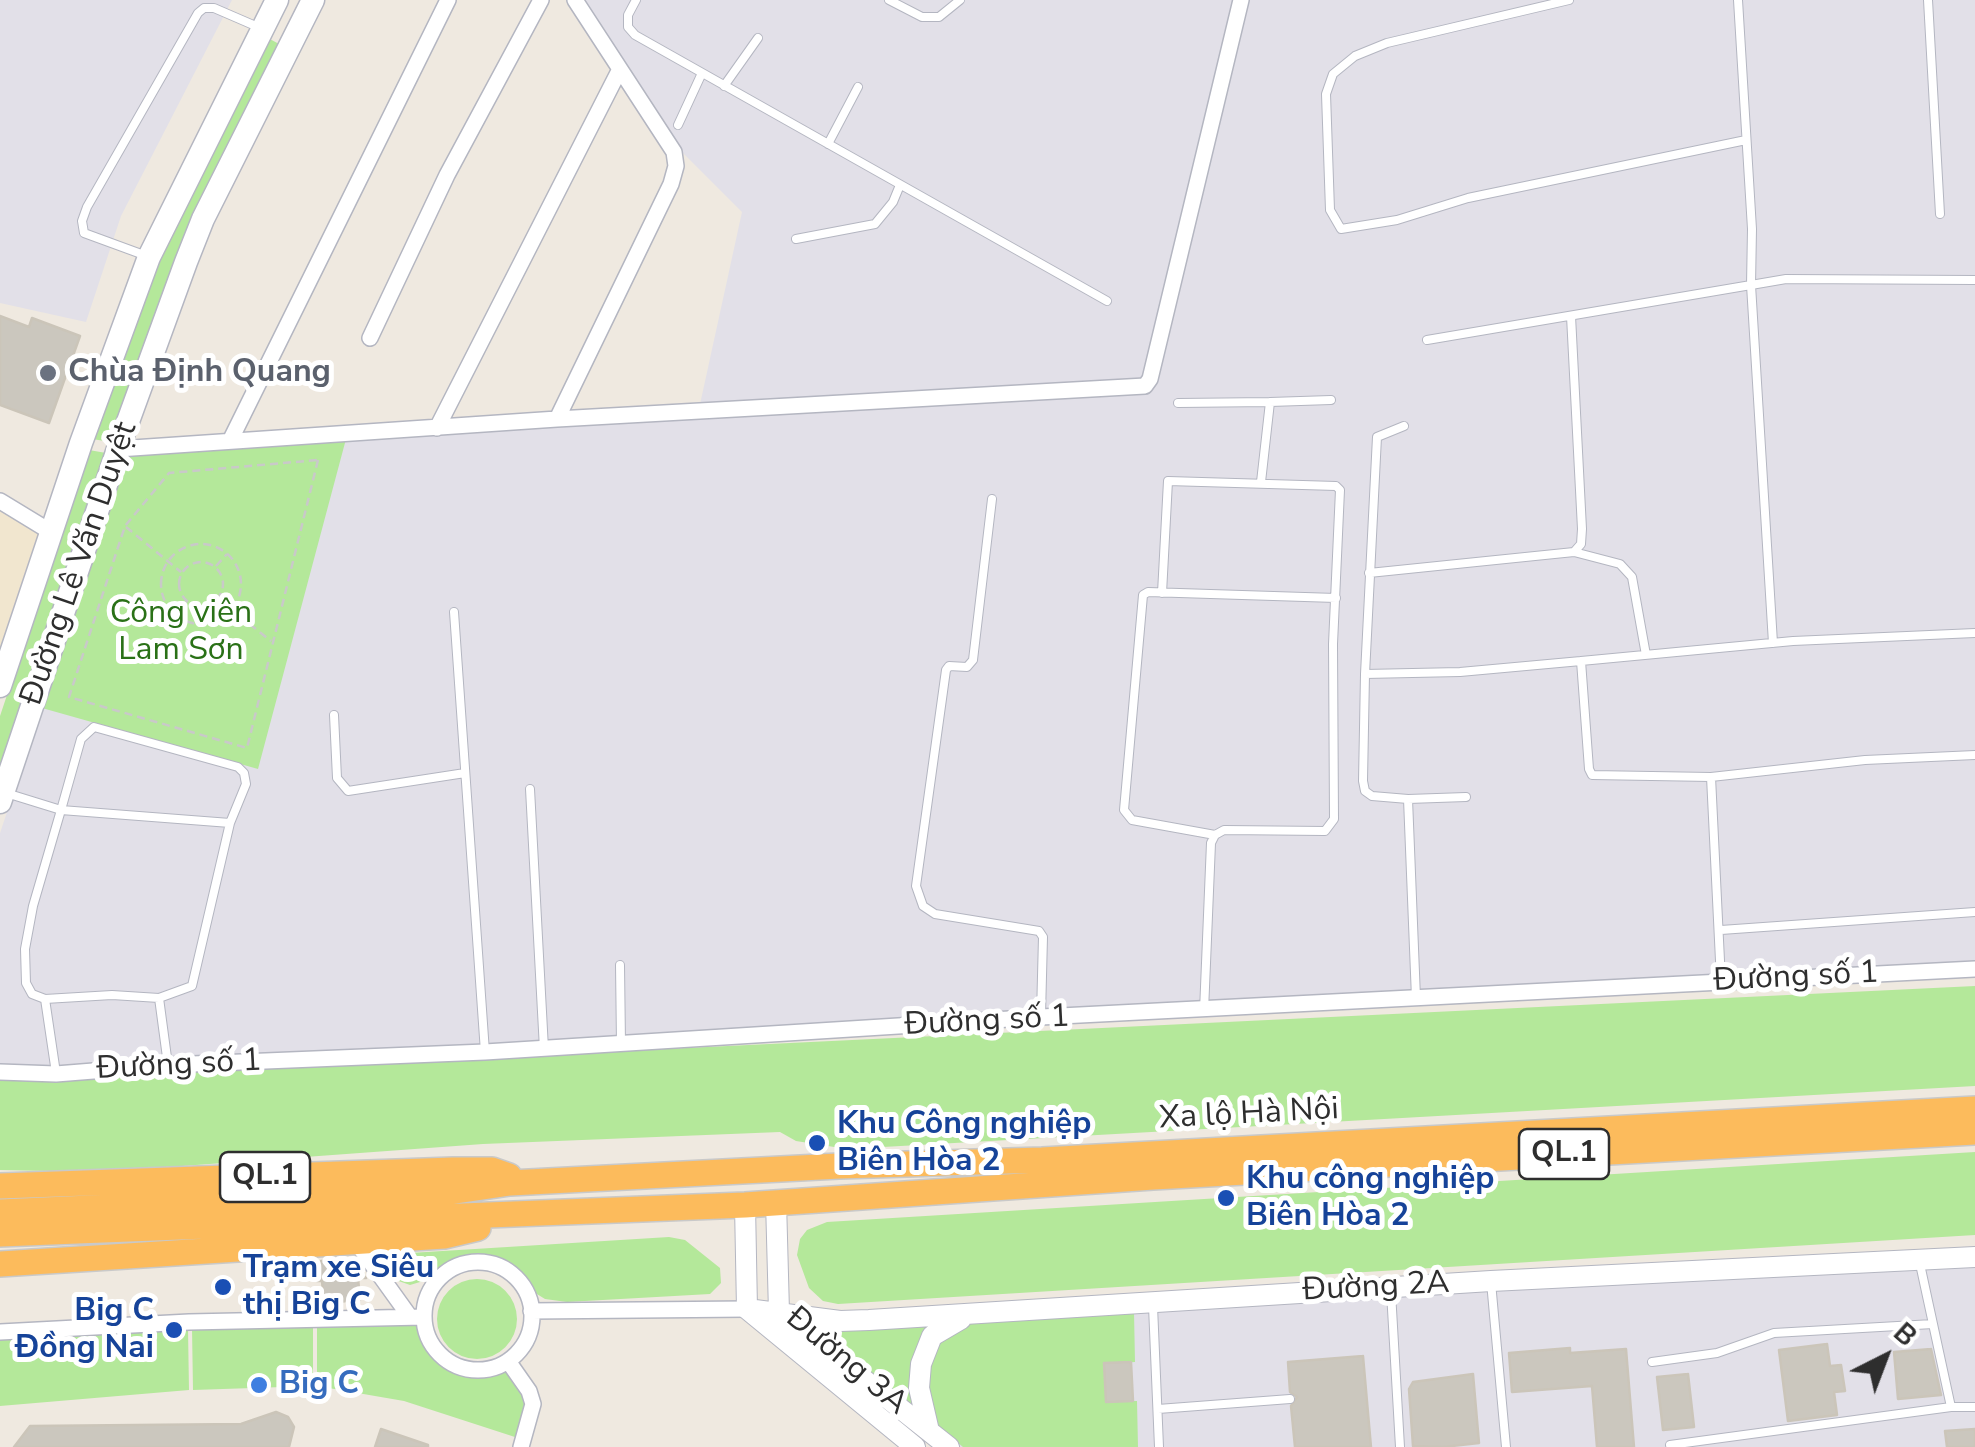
<!DOCTYPE html>
<html>
<head>
<meta charset="utf-8">
<style>
	body { margin:0 }
	#map { position:relative; width:1975px; height:1447px; overflow:hidden; background:#efe9e0; font-family:"Nunito Sans",sans-serif }
	canvas { display:block }
	.north { position:absolute; left:1835px; top:1307px; width:100px; height:100px; -webkit-text-stroke:8px #fff; paint-order:stroke; rotate:42deg; font-size:28px; font-weight:700; line-height:40px; text-align:center; color:#2e2e2e }
	.north::after { content:''; display:block; margin:auto; width:35px; height:45px; background:#2e2e2e; clip-path:polygon(50% 0,100% 100%,50% 72%,0 100%) }
</style>
</head>
<body>
<div id="map">
<canvas width="1975" height="1447"></canvas>
<div class="north">B</div>
</div>
<script>
const ctx = document.querySelector('canvas').getContext('2d');
ctx.lineJoin = 'round';
function paint(path, color) { ctx.fillStyle = color; ctx.fill(path, 'evenodd'); }
const shape = rows => new Path2D(rows.map(r => 'M' + r).join(''));
function stroke(path, color, width, dash) { ctx.strokeStyle = color; ctx.lineWidth = width; ctx.lineCap = dash ? 'butt' : 'round'; ctx.setLineDash(dash || []); ctx.stroke(path); }
function label(font, color, halo, rows, align = 'center') {
  ctx.font = font + ' "Nunito Sans",sans-serif'; ctx.lineWidth = 10; ctx.setLineDash([]); ctx.textBaseline = 'middle'; ctx.strokeStyle = halo; ctx.fillStyle = color; for (const [text, x, y, turn = 0] of rows) {
    ctx.save(); ctx.translate(x, y); ctx.rotate((+turn || 0) * Math.PI / 180); ctx.textAlign = isNaN(turn) ? turn : align; if (halo) ctx.strokeText(text, 0, 0); ctx.fillText(text, 0, 0); ctx.restore();
  }
}
paint(shape([
	[0,0,232,0,121,216,86,322,0,303],
	[582,0,1975,0,1975,963,481,1047,59,1068,0,1066,0,833,42,708,346,439,697,418,742,212,680,150],
	[1975,1267,1975,1447,943,1447,970,1322,1496,1291]
]), '#e2e0e8');
paint(shape([
	[0,509,40,533,0,655]
]), '#f1e6cf');
paint(shape([
	[268,38,279,44,111,442,92,439,158,260],
	[346,439,258,769,42,708,125,454],
	[89,450,106,453,0,772,0,716],
	[1975,986,1975,1086,847,1149,796,1141,780,1132,483,1144,100,1172,0,1170,0,1081],
	[1975,1152,1975,1235,838,1304,823,1301,809,1288,797,1255,800,1239,807,1230,827,1222],
	[669,1237,685,1240,720,1268,721,1283,710,1294,567,1302,545,1299,532,1291,521,1275,505,1263,484,1256,464,1257,444,1266,430,1279,410,1285,393,1279,383,1265,385,1258,394,1254],
	'437 1319a40 40 0 1 1 80 0a40 40 0 1 1-80 0Z',
	[1134,1312,1135,1362,1104,1364,1106,1401,1137,1401,1138,1447,963,1447,933,1422,926,1364,932,1347,970,1322],
	[419,1323,430,1352,458,1373,477,1376,497,1373,506,1368,527,1405,518,1438,404,1401,317,1386,317,1327],
	[937,1325,919,1412,813,1326],
	[313,1326,313,1386,193,1390,192,1328],
	[188,1329,189,1390,0,1406,0,1338]
]), '#b4e89a');
const building = shape([
	[0,316,29,327,32,318,80,336,49,423,0,405,0,316],
	[349,1260,366,1278,358,1278,360,1300,324,1303,322,1281,317,1281,321,1261,349,1260],
	[1827,1344,1830,1366,1841,1365,1845,1391,1834,1392,1837,1415,1788,1421,1779,1350,1827,1344],
	[1570,1348,1570,1353,1626,1349,1634,1447,1597,1447,1592,1386,1512,1392,1509,1353,1570,1348],
	[1931,1349,1941,1395,1898,1399,1894,1352,1931,1349],
	[1363,1356,1371,1447,1295,1447,1291,1406,1297,1397,1290,1392,1288,1362,1363,1356],
	[1131,1362,1133,1401,1106,1402,1104,1363,1131,1362],
	[1473,1374,1479,1443,1443,1447,1413,1446,1409,1389,1413,1382,1473,1374],
	[1688,1374,1694,1427,1663,1430,1657,1377,1688,1374],
	[276,1412,288,1417,294,1427,289,1447,14,1447,30,1426,241,1424,276,1412],
	[381,1429,428,1445,428,1447,375,1447,381,1429],
	[1975,1429,1975,1447,1947,1447,1945,1431,1975,1429]
]);
paint(building, '#cbc7be');
stroke(building, '#cbc5b9', 2.5);
const service = shape([
	[636,0,628,15,628,27,635,35,1107,301],
	[889,0,922,17,939,17,960,0],
	[1569,0,1387,43,1355,56,1333,74,1326,94,1330,210,1341,229,1397,220,1468,198,1746,140],
	[1738,0,1752,229,1751,285,1786,279,1975,280],
	[1928,0,1940,214],
	[724,86,758,38],
	[678,125,702,73],
	[828,144,858,87],
	[796,239,875,224,893,202,900,185],
	[144,255,84,233,82,221,87,207,198,13,204,8,214,8,258,27],
	[1427,340,1751,285,1773,643],
	[1270,402,1331,400],
	[1178,403,1270,402,1261,482],
	[1404,426,1377,437,1365,674,1460,672,1581,661,1589,769,1592,775,1711,777,1721,981],
	[992,499,973,660,967,667,949,666,946,670,916,886,923,906,935,914,1039,931,1043,937,1041,1015],
	[1574,552,1620,564,1632,577,1646,655],
	[1369,573,1574,552,1581,544,1582,529,1571,316],
	[1162,593,1168,481,1336,486,1340,490,1333,644,1334,819,1325,831,1224,830,1215,835,1211,843,1204,1011],
	[454,612,485,1052],
	[1581,661,1793,641,1975,633],
	[1365,674,1363,781,1365,791,1372,796,1408,799,1466,797],
	[334,715,337,778,348,791,465,773],
	[1711,777,1865,760,1975,755],
	[530,789,544,1049],
	[6,793,61,810,81,739,94,727,238,767,244,773,246,784,230,823,192,986,159,998,112,995,45,999,32,994,26,983,25,949,33,906,61,810,230,823],
	[1408,799,1416,998],
	[1215,835,1132,820,1124,810,1143,595,1148,592,1336,598],
	[1721,930,1975,912],
	[620,965,621,1044],
	[159,998,168,1065],
	[45,999,56,1073],
	[1920,1264,1951,1407,1975,1407],
	[1491,1282,1506,1447],
	[1391,1292,1400,1447],
	[1153,1306,1159,1447],
	[1652,1362,1717,1353,1774,1333,1933,1324],
	[1158,1409,1290,1399],
	[1670,1445,1951,1407]
]);
const minor = shape([
	[370,338,447,175,541,0],
	[557,419,671,184,676,166,674,152,575,0],
	[437,428,619,71],
	[230,441,448,0],
	[118,449,557,419,1145,386,1150,379,1241,0],
	[0,501,51,532],
	[0,1072,56,1074,168,1065,485,1052,1041,1017,1975,969],
	[356,1242,410,1317],
	'424 1316a54 54 0 1 1 108 0a54 54 0 1 1-108 0Z',
	[531,1311,747,1309],
	[0,1332,189,1322,424,1317],
	[508,1361,529,1391,533,1404,521,1447]
]);
const tertiary = shape([
	[776,1201,779,1312],
	[745,1205,747,1309,915,1447],
	[747,1309,840,1321,869,1320,1491,1281,1975,1257],
	[780,1313,949,1447],
	[929,1431,919,1388,921,1364,932,1336,961,1319]
]);
const secondary = shape([
	[0,686,81,443,149,257,277,0],
	[0,802,118,449,186,262,203,219,313,0]
]);
const trunk = shape([
	[0,1186,453,1170,492,1170,509,1176],
	[0,1212,449,1192,510,1183,839,1166,1042,1160,1975,1109],
	[0,1234,745,1205,1153,1177,1975,1132],
	[0,1264,444,1236,478,1228]
]);
stroke(service, '#b4b6c1', 10);
stroke(minor, '#b4b6c1', 18);
stroke(tertiary, '#b4b6c1', 22);
stroke(secondary, '#b4b6c1', 25);
stroke(trunk, '#c9c9c9', 28);
stroke(shape([
	[318,460,247,748,69,697,125,526,169,473,318,460],
	[126,527,181,572],
	'161 584a40 40 0 1 1 80 0a40 40 0 1 1-80 0Z',
	'179 584a22 22 0 1 1 44 0a22 22 0 1 1-44 0Z',
	[216,566,227,554],
	[219,600,271,641],
	[176,613,187,601]
]), '#c9c9c9', 2.5, [8, 5]);
stroke(service, '#fff', 8);
stroke(minor, '#fff', 15);
stroke(tertiary, '#fff', 20);
stroke(secondary, '#fff', 22);
stroke(trunk, '#fcbb5c', 25);
for (const [x, y, r, color] of [
	[48,373,10,"#6b7280"],
	[817,1143,10,"#1a4fb4"],
	[1226,1198,10,"#1a4fb4"],
	[223,1287,10,"#1a4fb4"],
	[174,1330,10,"#1a4fb4"],
	[259,1385,10,"#3f7fe0"]
]) { const dot = new Path2D(); dot.arc(x, y, r, 0, 2 * Math.PI); ctx.fillStyle = color; ctx.fill(dot); stroke(dot, '#fff', 4); }
for (const [x, y, w] of [
	[1564,1154,90],
	[265,1177,90]
]) { const box = new Path2D(); box.roundRect(x - w / 2, y - 25, w, 50, 8); ctx.fillStyle = '#fff'; ctx.fill(box); stroke(box, '#2e2e2e', 2.5); }
label('bold 30px', '#2e2e2e', null, [
	["QL.1",1564,1154],
	["QL.1",265,1177]
]);
label('bold 32px', '#5b616d', '#fff', [
	["Chùa Định Quang",68,373]
], 'left');
label('32px', '#2e2e2e', '#fff', [
	["Đường Lê Văn Duyệt",80,564,-71],
	["Đường số 1",1796,978,-3],
	["Đường số 1",987,1022,-3],
	["Đường số 1",179,1066,-3],
	["Xa lộ Hà Nội",1249,1115,-3],
	["Đường 2A",1376,1288,-3],
	["Đường 3A",846,1362,40]
]);
label('32px', '#2a7117', '#fff', [
	["Công viên",181,614],
	["Lam Sơn",181,651]
]);
label('bold 32px', '#164399', '#fff', [
	["Khu Công nghiệp",837,1125],
	["Biên Hòa 2",837,1162],
	["Khu công nghiệp",1246,1180],
	["Biên Hòa 2",1246,1217],
	["Trạm xe Siêu",243,1269],
	["thị Big C",243,1306],
	["Big C",154,1312,"right"],
	["Đồng Nai",154,1349,"right"]
], 'left');
label('bold 32px', '#366cbe', '#fff', [
	["Big C",279,1385]
], 'left');
</script>
</body>
</html>
